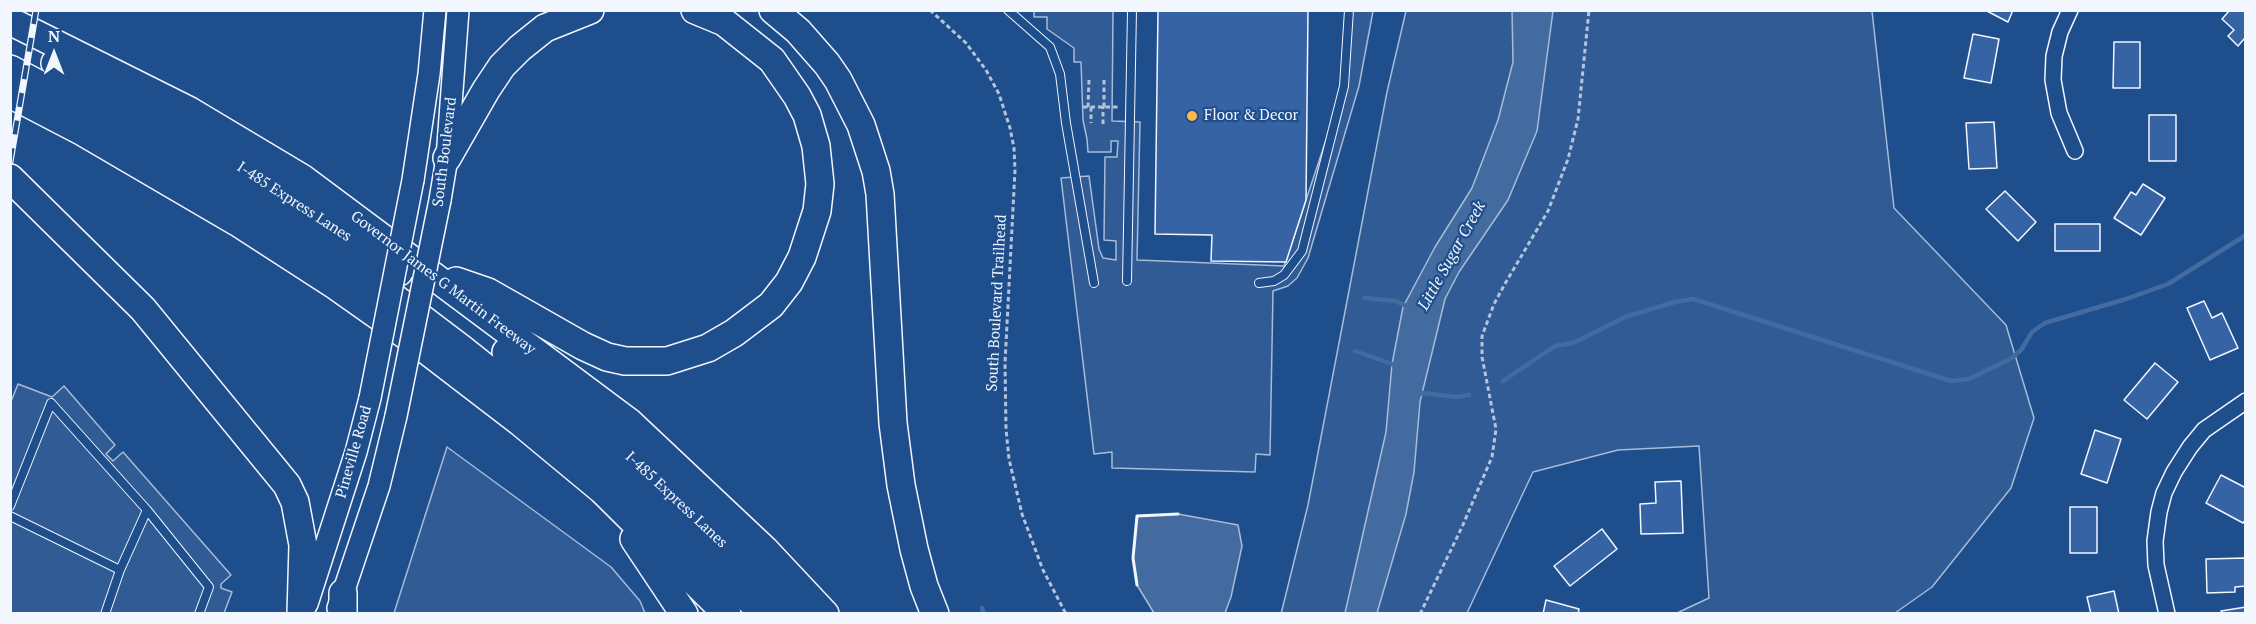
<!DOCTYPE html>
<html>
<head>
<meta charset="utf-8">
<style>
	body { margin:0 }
	#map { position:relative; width:2256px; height:624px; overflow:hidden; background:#1f4e8c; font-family:"PT Serif",serif }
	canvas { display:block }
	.frame { position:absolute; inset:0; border:12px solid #f2f6ff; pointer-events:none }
	.north { position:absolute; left:24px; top:24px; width:60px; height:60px; -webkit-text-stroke:4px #1f4e8c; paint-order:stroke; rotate:0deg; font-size:16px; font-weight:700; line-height:24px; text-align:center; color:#f2f6ff }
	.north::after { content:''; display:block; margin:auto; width:21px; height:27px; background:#f2f6ff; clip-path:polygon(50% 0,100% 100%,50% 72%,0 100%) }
</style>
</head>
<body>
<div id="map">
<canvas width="2256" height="624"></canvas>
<div class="frame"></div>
<div class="north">N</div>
</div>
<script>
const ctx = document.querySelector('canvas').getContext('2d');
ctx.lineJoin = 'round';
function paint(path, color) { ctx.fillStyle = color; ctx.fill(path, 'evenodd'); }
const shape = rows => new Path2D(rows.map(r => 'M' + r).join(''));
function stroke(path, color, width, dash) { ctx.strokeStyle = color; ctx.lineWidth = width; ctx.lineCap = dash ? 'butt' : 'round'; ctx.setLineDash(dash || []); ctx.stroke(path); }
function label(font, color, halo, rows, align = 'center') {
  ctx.font = font + ' "PT Serif",serif'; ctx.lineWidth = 4.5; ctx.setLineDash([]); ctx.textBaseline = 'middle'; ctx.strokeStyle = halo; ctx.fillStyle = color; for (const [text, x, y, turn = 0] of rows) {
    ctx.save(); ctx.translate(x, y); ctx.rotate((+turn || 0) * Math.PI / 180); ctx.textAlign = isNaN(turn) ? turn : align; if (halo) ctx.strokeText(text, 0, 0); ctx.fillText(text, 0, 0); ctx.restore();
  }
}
const built = shape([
	[1034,11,1113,11,1112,121,1140,122,1137,260,1284,266,1344,86,1349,11,1373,11,1359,86,1308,258,1297,278,1288,286,1273,291,1270,455,1256,454,1255,472,1112,468,1112,452,1094,454,1061,178,1089,176,1099,249,1103,258,1116,260,1116,241,1104,240,1105,157,1117,157,1118,141,1111,141,1111,152,1088,152,1087,139,1083,120,1081,62,1074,62,1074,48,1047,29,1047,17,1034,17,1034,11],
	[1406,11,1872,11,1894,208,2006,325,2034,418,2011,488,1932,587,1895,613,1677,613,1709,598,1699,446,1618,450,1533,472,1467,613,1281,614,1308,505,1387,92,1406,11],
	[18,384,52,397,64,386,115,445,106,454,113,461,123,452,231,575,221,584,221,588,232,592,224,613,11,613,10,404,18,384],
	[447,447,611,567,640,601,645,613,394,613,447,447]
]);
paint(built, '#305b95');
stroke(built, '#a8bbd7', 1.5);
const water = shape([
	[1512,11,1553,11,1537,131,1508,200,1459,272,1445,299,1420,402,1414,472,1406,514,1377,613,1345,613,1386,432,1392,364,1403,307,1435,247,1472,188,1498,120,1513,62,1512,11],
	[1178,514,1238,525,1242,546,1231,597,1225,613,1154,613,1137,585,1133,558,1137,516,1178,514]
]);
paint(water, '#446ba0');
stroke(water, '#a8bbd7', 1.5);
stroke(shape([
	[1364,298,1396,301,1410,308],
	[1355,351,1392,364,1397,368],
	[1503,381,1555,346,1573,343,1625,317,1675,302,1693,299,1951,381,1969,379,2012,358,2021,350,2032,332,2045,323,2126,299,2168,284,2246,235],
	[1419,395,1422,393,1457,397,1469,395],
	[982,608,984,614]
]), '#446ba0', 4.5);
const building = shape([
	[1158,10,1308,10,1306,200,1286,262,1211,261,1212,235,1155,234,1158,10],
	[1985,10,2013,10,2008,22,1985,10],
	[2230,10,2246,10,2246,41,2244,39,2238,46,2228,36,2234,30,2222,19,2230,10],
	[1973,34,1999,39,1991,83,1964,78,1973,34],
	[2114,42,2140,42,2140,88,2113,88,2114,42],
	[2149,115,2176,115,2176,161,2149,161,2149,115],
	[1994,122,1997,168,1969,169,1966,123,1994,122],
	[2143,184,2165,198,2141,235,2114,218,2131,192,2136,195,2143,184],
	[2005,191,2036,222,2018,241,1986,209,2005,191],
	[2055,224,2100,224,2100,251,2055,251,2055,224],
	[2204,301,2212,318,2222,313,2238,348,2210,360,2187,308,2204,301],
	[2155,363,2178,382,2147,419,2124,400,2155,363],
	[2095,430,2121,439,2107,483,2081,474,2095,430],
	[2221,475,2246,488,2246,519,2243,523,2206,503,2221,475],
	[1681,481,1683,533,1641,534,1640,504,1656,503,1655,482,1681,481],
	[2070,507,2097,507,2097,553,2070,553,2070,507],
	[1602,529,1617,549,1570,586,1554,566,1602,529],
	[2246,558,2246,586,2235,587,2235,592,2207,593,2206,559,2246,558],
	[2114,591,2119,614,2091,614,2087,597,2114,591],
	[1546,600,1579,609,1578,614,1543,614,1546,600],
	[2246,607,2246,614,2222,614,2221,611,2246,607]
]);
paint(building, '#3563a3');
stroke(building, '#f2f6ff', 1.5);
const service = shape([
	[1008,10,1050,47,1060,74,1066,123,1094,283],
	[1127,281,1132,10],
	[1259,283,1274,281,1284,275,1302,251,1344,86,1349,10],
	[10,506,51,403,147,510,120,570,105,614],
	[147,510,209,587,199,614],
	[10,516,120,570]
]);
const minor = shape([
	[2070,10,2060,32,2054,56,2053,80,2059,113,2075,151],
	[2167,614,2156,565,2155,541,2159,512,2164,493,2174,472,2190,447,2204,430,2246,401]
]);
const secondary = shape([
	[413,180,429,74,435,10],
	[440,200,447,158,458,10],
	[307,604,356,452,370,398],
	[338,608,379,486,396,416]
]);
const motorway = shape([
	[773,10,798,31,827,64,838,80,861,125,876,171,880,194,893,423,901,485,914,549,924,586,935,614],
	[10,21,190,111,302,178,629,422,765,550,825,614],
	[55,63,234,163,336,227,399,272],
	[10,69,201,171,363,274,462,349,585,447,653,506,764,614],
	[10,94,83,132,237,222,336,286,421,346,520,422,602,490,727,614],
	[447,158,486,90,502,66,520,48,545,28,590,10],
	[10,178,143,309,287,485,295,502,303,545,301,614],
	[456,281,488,292,583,346,607,357,625,361,667,361,708,348,734,333,771,305,789,282,802,257,817,211,820,184,816,146,807,115,797,96,772,60,724,22,695,10],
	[506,352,605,433,716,535,794,614],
	[634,539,684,614],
	[343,593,343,614]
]);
stroke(service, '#f2f6ff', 10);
stroke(minor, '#f2f6ff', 18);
stroke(secondary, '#f2f6ff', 24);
stroke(motorway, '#f2f6ff', 30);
stroke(shape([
	[930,10,966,43,986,70,999,94,1010,128,1014,148,1015,170,1005,363,1006,429,1009,459,1022,514,1043,570,1066,614],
	[1104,80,1104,107],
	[1083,107,1120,107],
	[1088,107,1089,80],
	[1091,107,1091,123],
	[1103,124,1103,107],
	[1420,614,1462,527,1492,457,1496,429,1482,357,1482,336,1494,304,1506,282,1548,211,1568,159,1578,119,1589,10]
]), '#b3c4dc', 3, [4.5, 3]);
stroke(service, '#1f4e8c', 8);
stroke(minor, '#1f4e8c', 15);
stroke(secondary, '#1f4e8c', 21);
stroke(motorway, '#1f4e8c', 27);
const rail = shape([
	[10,162,36,10]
]);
stroke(rail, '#f2f6ff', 7);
stroke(rail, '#1f4e8c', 4.5, [14]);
const secondaryBridge = shape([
	[370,398,413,180],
	[396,416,440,200]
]);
stroke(secondaryBridge, '#f2f6ff', 24, []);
stroke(secondaryBridge, '#1f4e8c', 21);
stroke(shape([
	[1137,585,1133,558,1137,516,1178,514]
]), '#f2f6ff', 3);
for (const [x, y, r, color] of [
	[1192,116,6,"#ffb74d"]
]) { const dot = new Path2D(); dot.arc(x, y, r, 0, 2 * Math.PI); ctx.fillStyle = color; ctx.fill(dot); stroke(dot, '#1f4e8c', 2); }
label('15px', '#f2f6ff', '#1f4e8c', [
	["Floor & Decor",1204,116]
], 'left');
label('15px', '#f2f6ff', '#1f4e8c', [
	["South Boulevard",445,152,-83],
	["I-485 Express Lanes",294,202,33],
	["Governor James G Martin Freeway",443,283,37],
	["South Boulevard Trailhead",997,303,-87],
	["Pineville Road",354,452,-74],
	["I-485 Express Lanes",676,500,43]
]);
label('italic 16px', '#f2f6ff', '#1f4e8c', [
	["Little Sugar Creek",1452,256,-61]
]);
</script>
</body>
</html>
